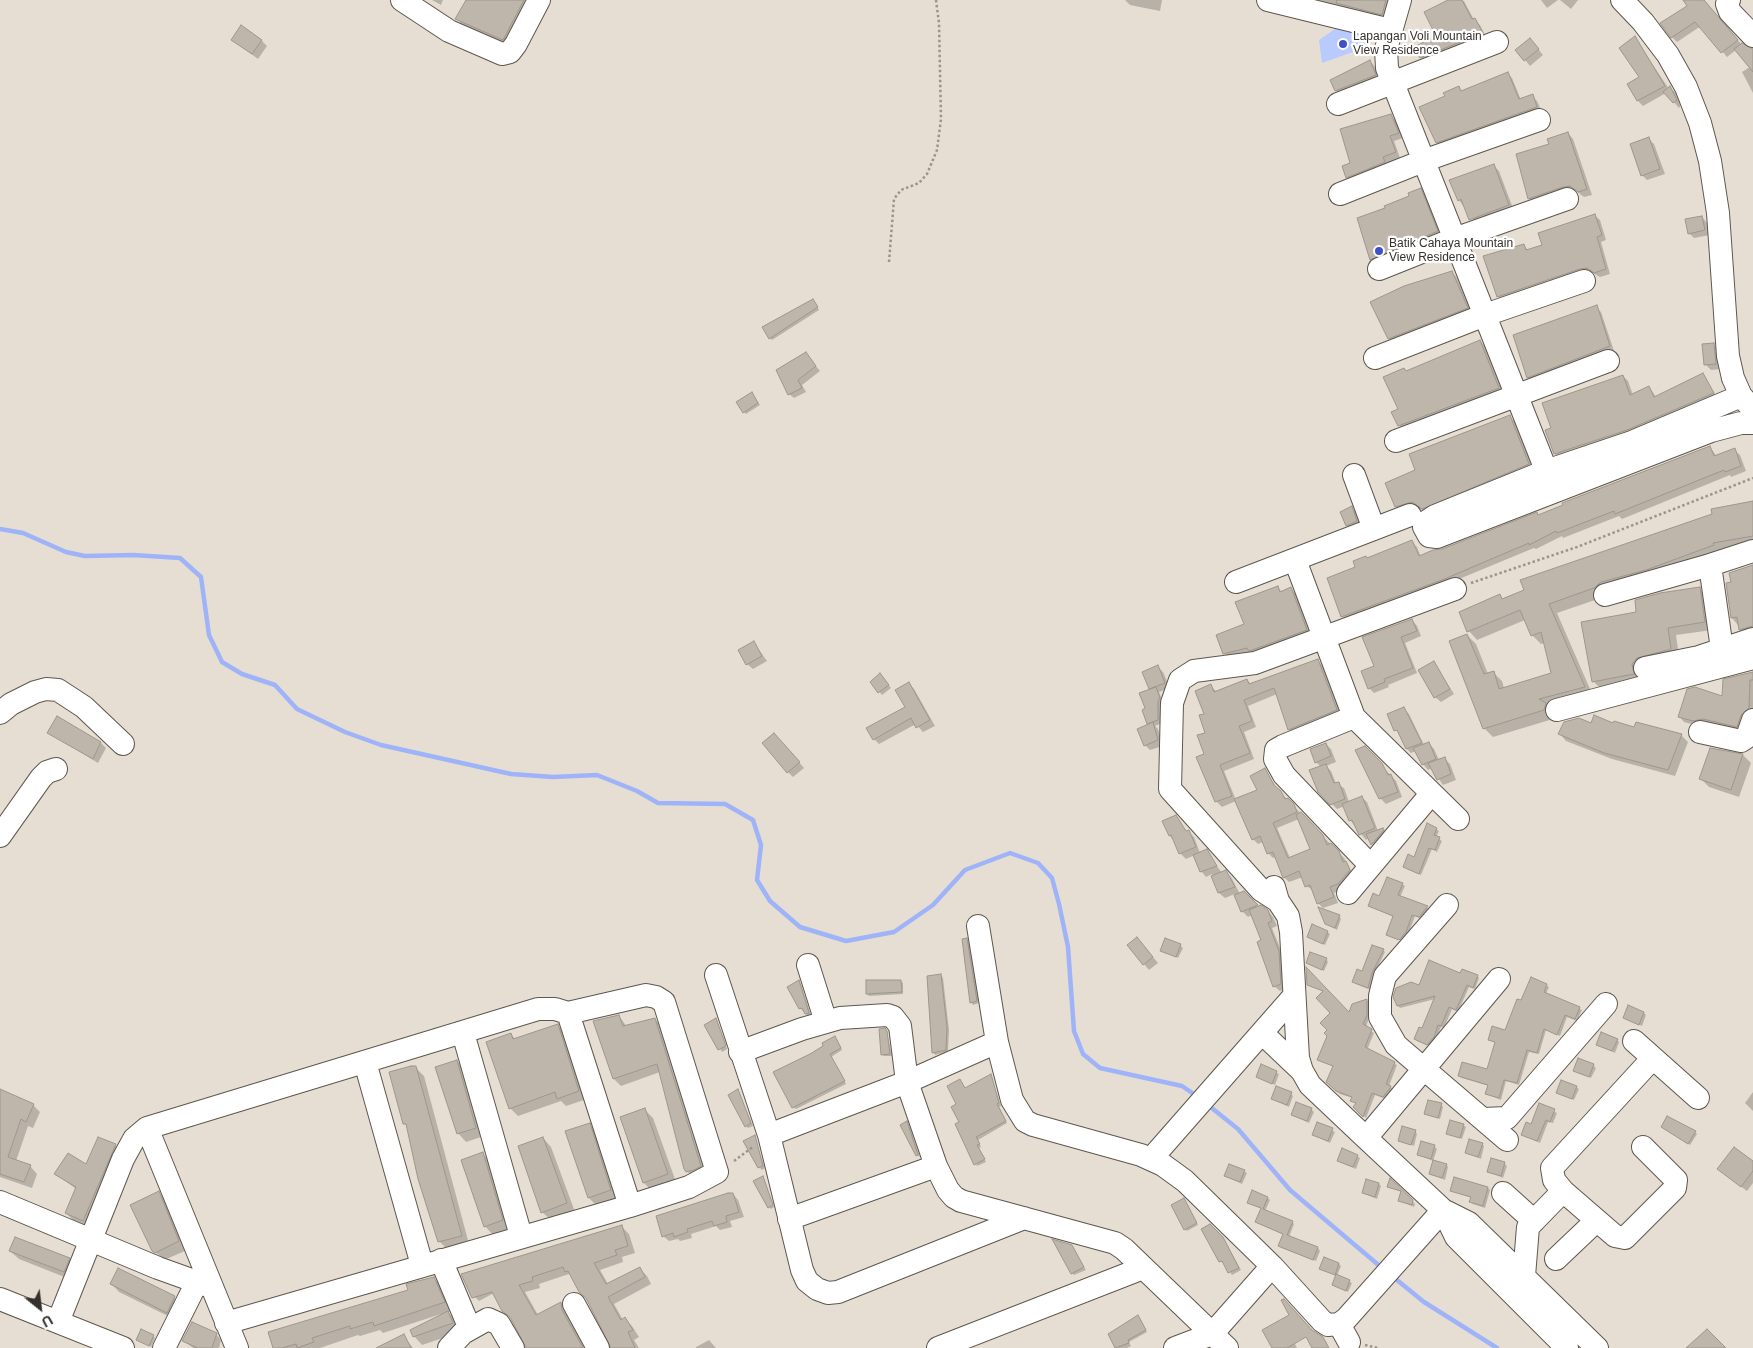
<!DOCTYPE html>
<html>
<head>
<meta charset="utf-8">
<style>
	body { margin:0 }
	#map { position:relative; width:1753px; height:1348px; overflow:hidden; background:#e6ded3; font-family:Arial,sans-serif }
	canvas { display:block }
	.north { position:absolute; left:15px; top:1283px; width:50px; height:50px; -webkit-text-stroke:4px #fff; paint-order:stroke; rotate:151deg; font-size:14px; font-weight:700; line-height:20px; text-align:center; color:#34312d }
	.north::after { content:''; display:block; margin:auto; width:18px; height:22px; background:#34312d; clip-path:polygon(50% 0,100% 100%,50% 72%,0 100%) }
</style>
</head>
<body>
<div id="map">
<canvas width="1753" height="1348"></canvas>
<div class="north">U</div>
</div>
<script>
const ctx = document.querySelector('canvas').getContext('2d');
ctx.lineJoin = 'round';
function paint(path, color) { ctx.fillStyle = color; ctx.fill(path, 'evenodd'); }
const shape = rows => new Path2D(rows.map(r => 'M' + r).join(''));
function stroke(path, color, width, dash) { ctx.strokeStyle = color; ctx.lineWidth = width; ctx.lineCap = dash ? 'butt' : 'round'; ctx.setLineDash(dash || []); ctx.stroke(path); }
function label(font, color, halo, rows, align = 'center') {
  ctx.font = font + ' Arial,sans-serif'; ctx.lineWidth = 4.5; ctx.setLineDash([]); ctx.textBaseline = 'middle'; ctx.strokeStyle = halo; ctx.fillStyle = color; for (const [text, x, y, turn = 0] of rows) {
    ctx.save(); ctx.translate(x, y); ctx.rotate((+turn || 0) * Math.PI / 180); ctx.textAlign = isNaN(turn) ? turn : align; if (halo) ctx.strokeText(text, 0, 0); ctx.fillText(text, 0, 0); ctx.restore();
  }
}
paint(shape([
	[1338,27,1363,33,1367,47,1322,63,1319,40]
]), '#b9caff');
paint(shape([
	[432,0,443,0,441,5],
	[468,0,532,0,508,44,462,24,457,19],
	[1125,0,1162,0,1160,11,1130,5],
	[1310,0,1395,0,1388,20],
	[1451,0,1464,1,1474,20,1480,25,1487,39,1426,63,1421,57,1437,37],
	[1541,0,1558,0,1547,8],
	[1560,0,1578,0,1571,9],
	[1684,0,1704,0,1742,45,1753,50,1753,93,1742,72,1750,67,1736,50,1727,57,1701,26,1677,42,1672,37,1689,6],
	[1635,38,1669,89,1670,88,1676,93,1681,105,1679,108,1666,93,1643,106,1638,101,1641,77],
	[232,40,262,41,267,46,258,59],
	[1535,45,1543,55,1530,66,1517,50],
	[1370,61,1375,67,1380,81,1342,96,1336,90],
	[1507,73,1512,78,1521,100,1532,96,1537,101,1542,112,1442,147,1437,142,1446,96,1458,87,1462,91],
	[1391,116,1396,121,1403,138,1394,141,1400,158,1388,163,1389,167,1352,182,1347,177,1351,164],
	[1568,133,1573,139,1592,195,1584,197,1576,191,1569,191,1535,203,1529,198,1551,145],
	[1649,139,1654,144,1665,174,1647,180,1642,175],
	[1494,166,1499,171,1514,211,1476,224,1459,200,1450,180],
	[1420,190,1426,195,1442,237,1377,264,1372,259,1359,219,1410,197],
	[1594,215,1600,220,1606,240,1601,242,1610,274,1600,277,1593,273,1585,273,1503,301,1498,296,1523,245,1529,251,1543,246],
	[1702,217,1707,223,1710,235,1694,238,1689,233],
	[1452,272,1457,278,1472,313,1394,343,1389,338],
	[815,303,819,310,772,340,770,338],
	[1596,307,1601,312,1614,351,1533,382,1528,377],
	[1480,341,1485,346,1504,393,1405,431,1399,425,1399,410,1407,372],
	[1713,344,1719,350,1721,369,1711,370,1706,365],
	[806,354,820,371,802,385,806,392,794,398,789,394],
	[1703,375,1718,399,1560,459,1555,454,1546,431,1623,376,1628,381,1633,395,1649,387,1656,397],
	[754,396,760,405,746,414,744,412],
	[1510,417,1515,422,1534,469,1428,514,1418,507,1402,511,1396,506,1416,470],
	[1710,447,1717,457,1734,450,1740,455,1746,471,1731,477,1730,475,1622,519,1619,516,1563,538,1562,536,1536,549,1534,548,1447,584,1348,622,1342,616,1357,567,1368,559,1412,542,1417,547,1421,557,1536,514,1539,516],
	[1753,503,1753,546,1557,613,1593,696,1553,719,1493,737,1484,728,1467,635,1476,644,1488,674,1493,672,1502,681,1504,688,1553,674,1545,643,1541,644,1532,635,1525,620,1477,640,1469,631,1499,596,1503,600],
	[1351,508,1357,513,1362,527,1352,530,1347,525],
	[1753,566,1753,637,1749,638,1732,618,1732,583],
	[1278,588,1282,592,1291,589,1296,594,1312,635,1230,659,1224,653,1246,624],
	[1699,588,1707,596,1712,630,1676,635,1679,657,1641,682,1601,689,1593,681,1638,613],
	[1412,620,1417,626,1421,636,1405,643,1417,673,1388,685,1389,687,1374,693,1369,688,1376,667],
	[754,643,767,661,753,669,747,664],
	[1318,661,1323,666,1342,715,1294,734,1289,729,1277,694,1248,706,1256,727,1244,732,1254,759,1224,771,1236,800,1258,791,1265,770,1278,790,1344,858,1354,876,1344,889,1334,893,1338,903,1323,908,1318,903,1313,890,1306,886,1303,877,1289,882,1284,877,1276,857,1273,858,1268,853,1263,842,1258,844,1253,839,1236,801,1222,807,1216,801,1205,755,1206,714,1211,686,1216,691,1247,680,1252,685],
	[1299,819,1311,849,1290,858,1277,828],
	[1434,663,1454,694,1441,702,1435,697],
	[1158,667,1163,672,1170,688,1159,692,1163,702,1162,723,1155,726,1158,729,1163,746,1150,750,1145,745,1150,725,1147,709,1151,690,1150,688],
	[1753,673,1753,714,1742,731,1699,726,1684,722,1679,716,1723,698],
	[883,677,891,688,882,695,872,682],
	[909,684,914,689,935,726,923,732,916,724,879,744,874,739,906,707],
	[1404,709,1409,714,1424,745,1429,743,1434,749,1439,760,1444,758,1450,764,1456,780,1443,785,1432,768,1428,770,1423,764,1416,751,1411,753,1405,747,1389,715],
	[1591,724,1614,725,1681,735,1688,742,1675,776,1612,759,1566,741,1560,734],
	[48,732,101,743,106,748,98,763],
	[780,740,804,768,793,777,788,772],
	[1326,744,1331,749,1336,762,1326,766,1331,771,1336,784,1344,788,1349,802,1361,797,1367,802,1378,831,1383,829,1385,831,1374,847,1369,838,1366,840,1350,820,1345,806,1337,809,1319,791,1321,767,1316,762],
	[1365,748,1396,781,1402,797,1386,804,1380,798],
	[1743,755,1751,763,1739,797,1709,787,1701,779],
	[1176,817,1187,832,1194,837,1200,853,1206,851,1222,873,1225,872,1231,877,1240,894,1244,892,1258,908,1268,911,1273,917,1277,926,1272,928,1284,958,1286,989,1280,991,1274,986,1263,941,1252,915,1248,917,1242,911,1235,894,1225,898,1219,893,1212,874,1206,877,1201,871,1195,855,1186,859,1180,853,1175,842,1170,836],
	[1436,829,1439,831,1436,837,1442,841,1437,852,1432,849,1421,875,1407,869,1404,867,1414,858],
	[1402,884,1405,886,1400,897,1430,909,1421,919,1415,916,1408,935,1402,941,1388,934,1394,917,1370,906],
	[1339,916,1341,919,1337,930,1326,924],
	[1327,932,1330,934,1325,945,1308,937],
	[966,940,969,942,979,1003,973,1005,971,1002],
	[1142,944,1158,963,1149,970,1129,946],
	[1180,945,1183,948,1178,958,1161,950],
	[1383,950,1385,952,1374,975,1371,990,1356,984,1354,981],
	[1326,959,1328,962,1324,971,1307,963],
	[1308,970,1350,1014,1367,1000,1369,1003,1369,1018,1366,1027,1374,1033,1367,1050,1397,1065,1389,1086,1393,1089,1386,1099,1375,1095,1366,1118,1354,1107,1357,1104,1352,1101,1353,1098,1340,1094,1328,1082,1334,1067,1319,1060,1328,1036,1332,1013,1324,992,1308,984],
	[1461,974,1477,976,1479,978,1475,989,1469,987,1458,1012,1452,1009,1444,1028,1441,1027,1436,1039,1430,1046,1417,1041,1415,1039,1423,1030,1435,999,1400,1008,1398,1006,1420,987],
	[941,975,943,978,949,1030,948,1052,935,1055,933,1052],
	[900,981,903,983,903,994,869,996,867,994],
	[799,982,801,984,811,1015,808,1016,800,1008],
	[1546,985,1549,987,1546,994,1582,1010,1577,1021,1567,1017,1560,1036,1546,1030,1539,1054,1529,1052,1519,1085,1506,1081,1501,1100,1487,1094,1489,1086,1462,1078,1459,1076,1488,1071,1502,1043,1489,1040,1506,1031],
	[1644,1013,1646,1015,1642,1026,1625,1018],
	[619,1016,627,1027,655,1019,662,1027,708,1173,694,1178,687,1171,660,1072,621,1086,614,1079,595,1022],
	[716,1020,727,1049,722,1052,706,1025],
	[557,1025,566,1033,587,1099,566,1106,561,1101,518,1116,510,1108,511,1034,515,1039],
	[887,1032,892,1056,884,1056,882,1054],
	[837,1040,842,1050,831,1057,846,1084,796,1109,793,1107],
	[1617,1040,1619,1042,1615,1053,1598,1045],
	[457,1061,465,1069,484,1136,466,1142,458,1133],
	[1593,1065,1596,1068,1591,1078,1574,1070],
	[1262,1066,1279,1074,1275,1085,1258,1077],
	[415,1067,424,1076,469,1244,448,1250,439,1241,408,1127,405,1124],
	[991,1075,1001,1106,999,1107,1007,1123,978,1140,981,1147,979,1148,986,1162,977,1166,961,1122,958,1105],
	[1576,1087,1579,1089,1574,1100,1557,1092],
	[0,1090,33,1105,40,1112,33,1128,28,1126,16,1161,30,1166,37,1174,32,1188,0,1177],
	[738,1091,753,1126,748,1128,746,1126],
	[1753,1092,1753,1111,1745,1103],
	[1291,1094,1293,1096,1289,1107,1272,1099],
	[1441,1105,1443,1107,1440,1119,1425,1114],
	[1540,1105,1557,1113,1553,1123,1548,1122,1540,1143,1523,1135,1532,1126],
	[644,1109,653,1118,676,1182,652,1191,644,1183],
	[1311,1109,1314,1112,1309,1123,1292,1115],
	[906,1123,909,1125,920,1157,917,1155],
	[589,1124,598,1133,619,1198,597,1206,589,1198],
	[1318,1124,1335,1132,1330,1143,1313,1135],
	[1463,1125,1466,1127,1462,1139,1448,1134],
	[1415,1131,1417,1134,1414,1146,1399,1140],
	[1695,1132,1697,1134,1690,1145,1672,1133],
	[754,1136,765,1168,762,1170,759,1167],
	[543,1138,551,1147,575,1212,551,1220,542,1212],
	[1482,1144,1484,1146,1481,1159,1466,1153],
	[115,1145,123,1153,91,1228,74,1221,66,1213,76,1189,56,1174,87,1166],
	[1434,1146,1437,1149,1433,1161,1419,1155],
	[483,1154,491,1162,510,1229,493,1235,485,1226],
	[1357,1156,1360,1158,1356,1169,1338,1161],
	[1504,1163,1507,1166,1503,1178,1489,1172],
	[1753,1163,1753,1183,1747,1191,1724,1174],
	[1230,1165,1247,1173,1242,1184,1225,1176],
	[1446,1165,1448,1167,1445,1180,1430,1174],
	[763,1177,774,1207,771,1209,769,1207],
	[1390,1180,1415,1204,1414,1207,1400,1201,1402,1192,1388,1187],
	[1379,1184,1381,1186,1377,1199,1363,1193],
	[1488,1188,1490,1190,1485,1208,1473,1204,1471,1202,1472,1198,1451,1191],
	[158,1193,167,1201,187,1250,164,1260,154,1251],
	[733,1194,738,1200,744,1217,730,1221,732,1227,720,1230,716,1226,691,1234,692,1238,680,1241,678,1239,669,1241,663,1236],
	[1268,1198,1270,1200,1265,1211,1292,1222,1294,1224,1289,1237,1318,1248,1320,1251,1316,1261,1282,1248,1279,1246,1284,1235,1257,1222,1262,1209,1248,1203],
	[1186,1202,1198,1225,1187,1231,1185,1229],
	[622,1227,629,1234,635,1253,622,1257,623,1262,600,1270,608,1284,640,1269,647,1276,651,1284,614,1304,623,1320,625,1319,632,1326,639,1337,634,1340,639,1348,611,1348,611,1341,588,1299,569,1274,539,1284,540,1288,525,1292,538,1315,561,1303,568,1310,585,1348,526,1348,513,1319,494,1293,479,1301,472,1294],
	[1223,1238,1241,1270,1232,1275,1224,1263,1220,1261],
	[1071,1246,1086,1270,1074,1275,1072,1273],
	[10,1251,69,1259,77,1267,72,1280,19,1259],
	[1339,1264,1341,1266,1337,1276,1352,1283,1348,1292,1333,1285,1337,1276,1321,1268],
	[118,1269,174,1297,183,1306,176,1320,119,1292,111,1283],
	[433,1278,442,1286,452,1311,448,1312,456,1321,461,1332,422,1345,414,1336,441,1314,383,1333,380,1330,360,1336,358,1335,320,1348,274,1348,410,1291],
	[1140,1319,1147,1332,1129,1342,1131,1346,1127,1348,1117,1348,1109,1334],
	[1284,1323,1297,1348,1273,1348],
	[216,1334,221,1340,219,1348,193,1348,184,1341],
	[403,1335,413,1348,383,1348],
	[153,1336,155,1338,151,1347,140,1342],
	[709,1340,716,1348,696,1348,696,1347]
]), '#0003');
stroke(shape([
	[0,529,23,533,66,552,85,556,133,555,180,558,201,577,209,635,222,662,242,674,275,685,297,709,345,732,381,745,511,774,553,777,597,775,637,791,658,803,725,804,753,820,761,845,757,880,770,901,800,927,846,941,894,932,933,905,965,870,1010,853,1038,863,1052,878,1059,904,1068,947,1074,1031,1083,1054,1100,1068,1182,1086,1198,1097],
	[1208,1105,1238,1129,1290,1190,1382,1268],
	[1392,1276,1424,1302,1497,1348]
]), '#9fb4f8', 4.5);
const building = shape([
	[466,0,524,0,503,40,455,19,466,0],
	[1337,0,1386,0,1382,15,1336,3,1337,0],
	[1448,0,1462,0,1472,19,1475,18,1483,33,1420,58,1414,47,1436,36,1424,12,1448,0],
	[1683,0,1704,0,1738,40,1721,53,1695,22,1671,38,1660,23,1687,6,1683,0],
	[241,25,262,40,252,54,231,40,241,25],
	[1635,36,1665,86,1637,101,1627,84,1639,77,1619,48,1635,36],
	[1530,38,1539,49,1524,61,1515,50,1530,38],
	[1742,43,1753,49,1753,72,1734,49,1742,43],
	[1370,60,1376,75,1335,91,1330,80,1370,60],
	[1508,72,1519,99,1533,94,1537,107,1436,143,1419,107,1445,96,1443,93,1459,86,1461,91,1508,72],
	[1670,86,1677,100,1673,103,1663,92,1670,86],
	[1391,114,1399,133,1390,136,1396,152,1383,157,1385,162,1346,178,1342,166,1350,163,1340,129,1391,114],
	[1568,132,1587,189,1578,192,1570,186,1563,187,1528,199,1516,154,1549,144,1547,139,1568,132],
	[1649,137,1660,169,1641,176,1630,144,1649,137],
	[1494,164,1509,205,1469,220,1461,199,1458,201,1449,180,1494,164],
	[1421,188,1438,231,1370,260,1357,218,1385,208,1384,206,1409,196,1408,193,1421,188],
	[1595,214,1602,235,1597,237,1606,269,1594,273,1587,268,1580,269,1497,297,1483,256,1524,244,1526,250,1542,245,1538,233,1595,214],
	[1702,216,1705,230,1688,234,1685,219,1702,216],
	[1452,271,1468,308,1388,339,1370,302,1404,286,1452,271],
	[813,299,818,307,769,339,762,327,813,299],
	[1597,305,1610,346,1527,378,1513,335,1597,305],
	[1480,340,1499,388,1398,426,1391,412,1398,409,1383,377,1404,368,1406,371,1480,340],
	[1714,343,1716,364,1704,365,1702,344,1714,343],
	[806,352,816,366,798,380,802,388,788,395,776,370,806,352],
	[1703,373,1714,393,1627,430,1554,454,1545,430,1551,428,1542,403,1623,375,1630,395,1649,386,1654,397,1703,373],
	[752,392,758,403,743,413,736,402,752,392],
	[1510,415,1529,464,1422,509,1412,502,1395,507,1385,483,1415,470,1409,454,1510,415],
	[1710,446,1714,456,1735,448,1741,466,1725,472,1724,470,1615,514,1614,511,1557,533,1556,531,1529,545,1529,543,1442,580,1341,617,1327,578,1355,567,1353,561,1366,556,1367,558,1412,540,1419,556,1433,550,1442,549,1537,512,1538,515,1563,505,1562,503,1710,446],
	[1753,501,1753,536,1713,543,1714,545,1646,570,1601,582,1594,588,1549,604,1585,687,1539,699,1546,703,1544,710,1483,729,1449,641,1467,634,1484,674,1494,671,1499,689,1551,673,1541,632,1531,636,1520,610,1467,632,1459,612,1500,594,1502,599,1524,590,1520,580,1712,514,1711,509,1753,501],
	[1352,506,1357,521,1346,526,1340,512,1352,506],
	[1753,565,1753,626,1739,630,1737,617,1731,618,1726,583,1731,582,1729,573,1753,565],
	[1278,586,1280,592,1291,587,1307,630,1252,650,1249,651,1247,648,1223,654,1216,635,1244,624,1235,602,1278,586],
	[1700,587,1705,622,1668,628,1671,649,1637,658,1632,664,1634,674,1592,682,1581,622,1636,612,1635,600,1660,593,1700,587],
	[1412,619,1417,631,1401,637,1413,668,1384,679,1385,682,1368,689,1361,671,1374,666,1362,637,1412,619],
	[754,641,762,656,746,665,738,650,754,641],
	[1318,659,1337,710,1288,730,1274,688,1244,700,1252,721,1239,726,1250,753,1220,765,1232,796,1215,802,1196,757,1204,754,1197,735,1205,733,1199,715,1204,714,1195,691,1211,684,1214,692,1247,679,1249,684,1318,659],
	[1434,661,1450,689,1434,698,1418,670,1434,661],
	[1158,665,1165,683,1149,689,1142,672,1158,665],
	[1753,672,1753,680,1750,680,1749,708,1741,715,1737,727,1703,719,1693,721,1678,717,1687,689,1695,687,1722,696,1723,679,1753,672],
	[880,673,889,685,878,693,870,682,880,673],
	[909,682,930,720,916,728,911,718,873,740,866,728,905,707,895,690,909,682],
	[1156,687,1160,698,1158,701,1158,720,1147,724,1142,710,1145,708,1139,693,1156,687],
	[1404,707,1422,743,1406,749,1397,730,1394,731,1387,714,1404,707],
	[1594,715,1613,723,1614,721,1634,727,1636,722,1682,734,1668,770,1604,753,1558,734,1564,722,1579,718,1591,723,1594,715],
	[57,716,101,742,93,759,47,733,57,716],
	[1153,722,1158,740,1144,746,1137,729,1153,722],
	[774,733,800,762,787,773,762,743,774,733],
	[1429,742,1436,759,1422,765,1413,748,1429,742],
	[1326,743,1331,756,1315,763,1310,749,1326,743],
	[1365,746,1382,763,1388,775,1391,774,1398,792,1379,799,1355,750,1365,746],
	[1710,748,1743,754,1731,790,1699,779,1710,748],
	[1445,757,1451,774,1437,780,1428,763,1445,757],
	[1326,764,1334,783,1339,782,1345,799,1330,805,1318,792,1309,770,1326,764],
	[1265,768,1274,785,1281,791,1285,799,1288,798,1294,804,1297,812,1273,823,1288,858,1310,849,1296,815,1301,812,1323,835,1327,845,1331,843,1339,851,1343,862,1346,861,1350,870,1338,884,1330,887,1334,897,1317,904,1310,885,1305,887,1299,871,1283,878,1273,852,1267,854,1260,836,1252,840,1234,799,1257,790,1250,776,1265,768],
	[1362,796,1375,828,1359,835,1352,820,1349,821,1342,804,1362,796],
	[1176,815,1186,831,1189,830,1196,847,1179,854,1171,835,1169,836,1162,821,1176,815],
	[1427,823,1437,828,1434,835,1440,837,1435,850,1429,848,1419,874,1403,867,1408,854,1414,857,1427,823],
	[1383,828,1384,830,1371,845,1366,834,1383,828],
	[1207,849,1217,866,1200,872,1193,855,1207,849],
	[1226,870,1235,887,1218,893,1211,876,1226,870],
	[1387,877,1403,883,1398,895,1428,906,1419,917,1412,915,1406,932,1399,940,1386,935,1393,916,1368,906,1373,893,1379,896,1387,877],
	[1244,891,1258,905,1241,912,1234,895,1244,891],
	[1261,905,1268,910,1272,921,1268,923,1279,951,1281,984,1273,987,1257,942,1261,940,1249,910,1261,905],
	[1318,907,1340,915,1335,928,1325,924,1318,907],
	[1312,924,1328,931,1323,944,1307,937,1312,924],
	[1137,937,1153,957,1143,965,1127,945,1137,937],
	[967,938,977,1001,970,1003,962,939,967,938],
	[1165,938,1181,944,1176,957,1160,951,1165,938],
	[1372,945,1384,949,1372,973,1368,988,1352,982,1357,969,1362,971,1372,945],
	[1310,952,1327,958,1322,970,1306,963,1310,952],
	[1429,960,1460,973,1462,969,1478,975,1473,988,1467,985,1456,1010,1449,1007,1441,1026,1438,1025,1434,1037,1427,1045,1414,1039,1419,1027,1422,1028,1435,996,1397,1006,1393,997,1396,988,1411,982,1419,985,1429,960],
	[1306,967,1349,1012,1352,1004,1367,999,1367,1015,1363,1024,1372,1029,1365,1047,1395,1062,1386,1084,1391,1086,1390,1088,1383,1097,1372,1093,1363,1117,1353,1107,1356,1103,1350,1101,1352,1097,1336,1091,1326,1082,1333,1066,1317,1060,1327,1036,1324,1033,1327,1030,1320,1023,1330,1013,1316,998,1323,991,1307,985,1306,967],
	[941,974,947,1027,946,1050,932,1053,927,976,941,974],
	[1531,977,1547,984,1544,992,1580,1007,1575,1019,1565,1015,1557,1035,1544,1029,1537,1053,1527,1050,1517,1083,1504,1080,1499,1098,1485,1094,1488,1085,1458,1076,1462,1062,1487,1069,1495,1042,1488,1040,1492,1026,1505,1030,1517,999,1521,1000,1531,977],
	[799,980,809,1013,805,1014,802,1008,799,1009,787,987,799,980],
	[866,980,901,980,902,992,866,994,866,980],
	[1628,1005,1644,1012,1639,1025,1623,1018,1628,1005],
	[619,1015,623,1026,655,1018,701,1166,694,1170,686,1172,684,1169,657,1064,613,1079,593,1021,619,1015],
	[716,1018,726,1046,718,1050,704,1025,716,1018],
	[558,1024,579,1091,557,1099,555,1092,509,1109,486,1042,511,1033,513,1039,558,1024],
	[885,1028,887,1031,890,1054,881,1055,879,1029,885,1028],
	[1601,1032,1618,1039,1612,1051,1596,1045,1601,1032],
	[835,1036,841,1048,830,1054,845,1081,792,1108,773,1072,810,1054,823,1046,822,1043,835,1036],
	[1578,1058,1594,1064,1589,1077,1573,1071,1578,1058],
	[457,1060,476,1128,457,1134,435,1067,457,1060],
	[1261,1064,1277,1071,1272,1084,1256,1077,1261,1064],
	[411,1066,416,1066,462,1236,438,1242,418,1179,406,1124,403,1124,389,1072,411,1066],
	[991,1074,999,1103,997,1104,1006,1121,976,1137,980,1144,977,1145,985,1159,974,1165,955,1124,959,1122,951,1107,956,1104,947,1086,960,1079,965,1088,991,1074],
	[1561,1080,1577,1086,1572,1099,1556,1093,1561,1080],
	[1276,1086,1292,1092,1287,1105,1271,1099,1276,1086],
	[0,1089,34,1104,26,1122,21,1119,8,1157,31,1165,24,1182,0,1174,0,1089],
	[738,1089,751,1123,745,1127,728,1095,738,1089],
	[1428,1100,1442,1103,1438,1118,1424,1114,1428,1100],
	[1296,1102,1312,1108,1307,1121,1291,1115,1296,1102],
	[1539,1103,1555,1109,1550,1122,1546,1120,1537,1141,1521,1135,1526,1122,1531,1124,1539,1103],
	[645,1108,668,1174,643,1183,620,1117,645,1108],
	[1667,1116,1696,1131,1688,1144,1661,1127,1667,1116],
	[1450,1120,1464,1124,1460,1138,1446,1134,1450,1120],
	[907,1121,918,1155,916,1156,900,1125,907,1121],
	[1317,1122,1333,1128,1328,1141,1312,1135,1317,1122],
	[590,1123,611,1190,588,1198,565,1131,590,1123],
	[1402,1126,1416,1130,1411,1145,1398,1141,1402,1126],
	[755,1135,763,1166,758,1168,743,1141,755,1135],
	[98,1137,116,1144,83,1221,65,1213,76,1187,54,1174,68,1153,86,1164,98,1137],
	[543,1137,567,1203,541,1213,518,1146,543,1137],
	[1469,1139,1483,1143,1478,1157,1465,1153,1469,1139],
	[1421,1141,1435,1145,1431,1159,1417,1155,1421,1141],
	[1734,1147,1753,1161,1753,1171,1741,1187,1717,1169,1734,1147],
	[1342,1148,1358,1155,1353,1167,1337,1161,1342,1148],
	[483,1152,503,1220,484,1227,461,1160,483,1152],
	[1491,1158,1505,1162,1501,1176,1487,1172,1491,1158],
	[1433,1160,1447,1164,1442,1178,1429,1174,1433,1160],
	[1229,1164,1245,1170,1240,1182,1224,1176,1229,1164],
	[763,1176,773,1205,768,1208,753,1181,763,1176],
	[1454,1177,1488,1187,1483,1206,1469,1202,1471,1197,1450,1191,1454,1177],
	[1390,1178,1413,1200,1412,1205,1398,1201,1401,1191,1387,1187,1390,1178],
	[1366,1179,1379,1183,1375,1197,1362,1193,1366,1179],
	[1252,1190,1268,1197,1263,1209,1293,1221,1287,1235,1318,1247,1313,1260,1278,1246,1283,1234,1255,1222,1261,1208,1247,1203,1252,1190],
	[159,1191,179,1241,155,1253,152,1251,130,1205,159,1191],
	[728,1193,733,1193,739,1212,726,1216,727,1222,714,1226,712,1221,687,1229,688,1232,674,1237,673,1233,662,1237,656,1216,728,1193],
	[1184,1198,1197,1223,1184,1230,1171,1205,1184,1198],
	[1210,1224,1223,1237,1239,1268,1228,1273,1222,1261,1219,1262,1201,1229,1210,1224],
	[622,1225,628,1246,615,1250,617,1255,594,1263,606,1284,640,1267,645,1277,608,1297,621,1320,625,1317,633,1330,628,1332,635,1348,611,1348,586,1298,579,1292,568,1271,565,1272,563,1267,532,1277,533,1281,519,1285,536,1315,561,1302,562,1310,583,1348,526,1348,510,1317,502,1311,492,1292,472,1298,461,1274,622,1225],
	[15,1237,70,1258,64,1272,9,1251,15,1237],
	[1052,1239,1072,1245,1084,1267,1071,1274,1052,1239],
	[1324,1257,1339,1263,1335,1275,1319,1269,1324,1257],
	[118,1268,175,1296,167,1313,110,1284,118,1268],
	[1336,1274,1350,1280,1346,1291,1332,1285,1336,1274],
	[434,1277,445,1302,374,1326,373,1322,350,1329,350,1326,312,1338,314,1342,297,1348,296,1344,282,1348,273,1348,268,1332,408,1290,406,1284,434,1277],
	[1284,1299,1312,1330,1323,1337,1329,1348,1312,1348,1306,1337,1287,1348,1272,1348,1262,1330,1289,1315,1281,1300,1284,1299],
	[448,1311,453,1323,413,1337,410,1330,448,1311],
	[1138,1315,1146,1330,1128,1340,1129,1343,1115,1348,1108,1334,1138,1315],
	[192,1322,217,1333,212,1348,198,1348,182,1341,192,1322],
	[141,1329,154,1335,149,1346,136,1340,141,1329],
	[1707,1329,1726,1348,1686,1348,1707,1329],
	[404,1334,411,1348,376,1348,404,1334]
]);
paint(building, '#beb6ab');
stroke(building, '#9e968b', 1);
const minor = shape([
	[402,0,449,31,502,54,510,52,516,44,539,0],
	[1268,0,1390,30],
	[1400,0,1386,49,1387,68,1552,485],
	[1622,0,1643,22,1668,55,1686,87,1700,123,1710,161,1718,213,1728,356,1733,378,1741,396,1751,407],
	[1729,0,1727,4,1730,12,1753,36],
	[1338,104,1497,42],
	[1340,194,1423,161,1539,120],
	[1379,269,1454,239,1567,199],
	[1375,358,1485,315,1584,281],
	[1741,396,1632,442,1546,471,1435,516,1426,522,1424,527,1429,536,1437,537,1711,431,1741,423,1753,423],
	[1396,441,1608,361],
	[1354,475,1374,529],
	[1295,560,1354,717,1458,819],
	[1236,582,1410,515],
	[1605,595,1710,565],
	[1722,649,1710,565,1753,551],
	[1645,668,1699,657,1753,639],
	[1557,710,1753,658],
	[0,713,11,704,35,692,46,689,58,690,84,707,123,744],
	[1354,717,1283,746,1276,750,1275,759,1284,775,1370,865],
	[1700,732,1741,741,1747,737,1753,720],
	[0,836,41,778,47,772,56,769],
	[1274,887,1278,901,1288,916,1291,932,1298,1058,1302,1071,1310,1085,1366,1138],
	[1348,893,1431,794],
	[1278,901,1261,890,1170,789,1172,703,1180,680,1194,671,1255,663,1455,589],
	[1447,905,1385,976,1380,996,1380,1017,1396,1045,1507,1140],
	[978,926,997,1042,1012,1100,1025,1121,1033,1125,1141,1155,1163,1165,1185,1181,1272,1266],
	[808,965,826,1022],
	[716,975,769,1135,802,1270,807,1281,817,1289,828,1293,838,1292,1024,1218],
	[1499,979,1366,1138,1443,1210,1469,1223,1597,1348],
	[568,1013,630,1206],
	[463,1033,521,1236],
	[1262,1033,1302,1071],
	[1634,1041,1698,1098],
	[740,1052,802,1029,840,1018,887,1015,893,1017,900,1026,907,1082,936,1166,948,1190,954,1197,961,1201,1115,1243,1124,1249,1227,1348],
	[365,1062,422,1265],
	[1483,1119,1507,1118,1606,1004],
	[147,1128,237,1348],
	[769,1135,907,1082,997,1042],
	[1151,1159,1294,996],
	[1563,1191,1554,1180,1552,1168,1653,1058],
	[1503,1193,1534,1221],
	[0,1202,158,1268,211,1287],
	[1443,1210,1456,1237,1567,1348],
	[789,1219,936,1166],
	[1556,1259,1596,1221],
	[441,1260,470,1329],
	[1524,1276,1528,1227,1563,1191,1615,1236,1625,1238,1675,1188,1676,1180,1643,1147],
	[0,1299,123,1348],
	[574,1304,598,1348],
	[58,1322,123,1159,134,1139,147,1128,538,1009,555,1009,568,1013,646,995,656,997,664,1002,717,1172,689,1187,630,1206,226,1323],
	[1339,1324,1349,1342],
	[164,1348,197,1282],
	[449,1348,463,1333,488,1319,499,1324,513,1348],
	[938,1348,1143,1268],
	[1175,1348,1212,1334,1272,1266,1322,1321,1328,1325,1339,1324,1346,1319,1443,1210]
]);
stroke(minor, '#5e574e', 24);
stroke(shape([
	[889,262,894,199,901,190,919,183,927,174,937,150,941,119,939,23,936,0],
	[1471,583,1577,547,1753,478],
	[734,1161,754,1146],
	[1365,1345,1378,1348]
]), '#9a948c', 2.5, [2.5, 2.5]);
stroke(minor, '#fff', 22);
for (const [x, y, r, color] of [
	[1343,44,5,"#3e51c5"],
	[1379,251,5,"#3e51c5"]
]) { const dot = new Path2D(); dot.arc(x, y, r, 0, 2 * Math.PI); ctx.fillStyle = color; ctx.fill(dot); stroke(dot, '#fff', 2); }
label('12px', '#34312d', '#fff', [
	["Lapangan Voli Mountain",1353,37],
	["View Residence",1353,51],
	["Batik Cahaya Mountain",1389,244],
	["View Residence",1389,258]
], 'left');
</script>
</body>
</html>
